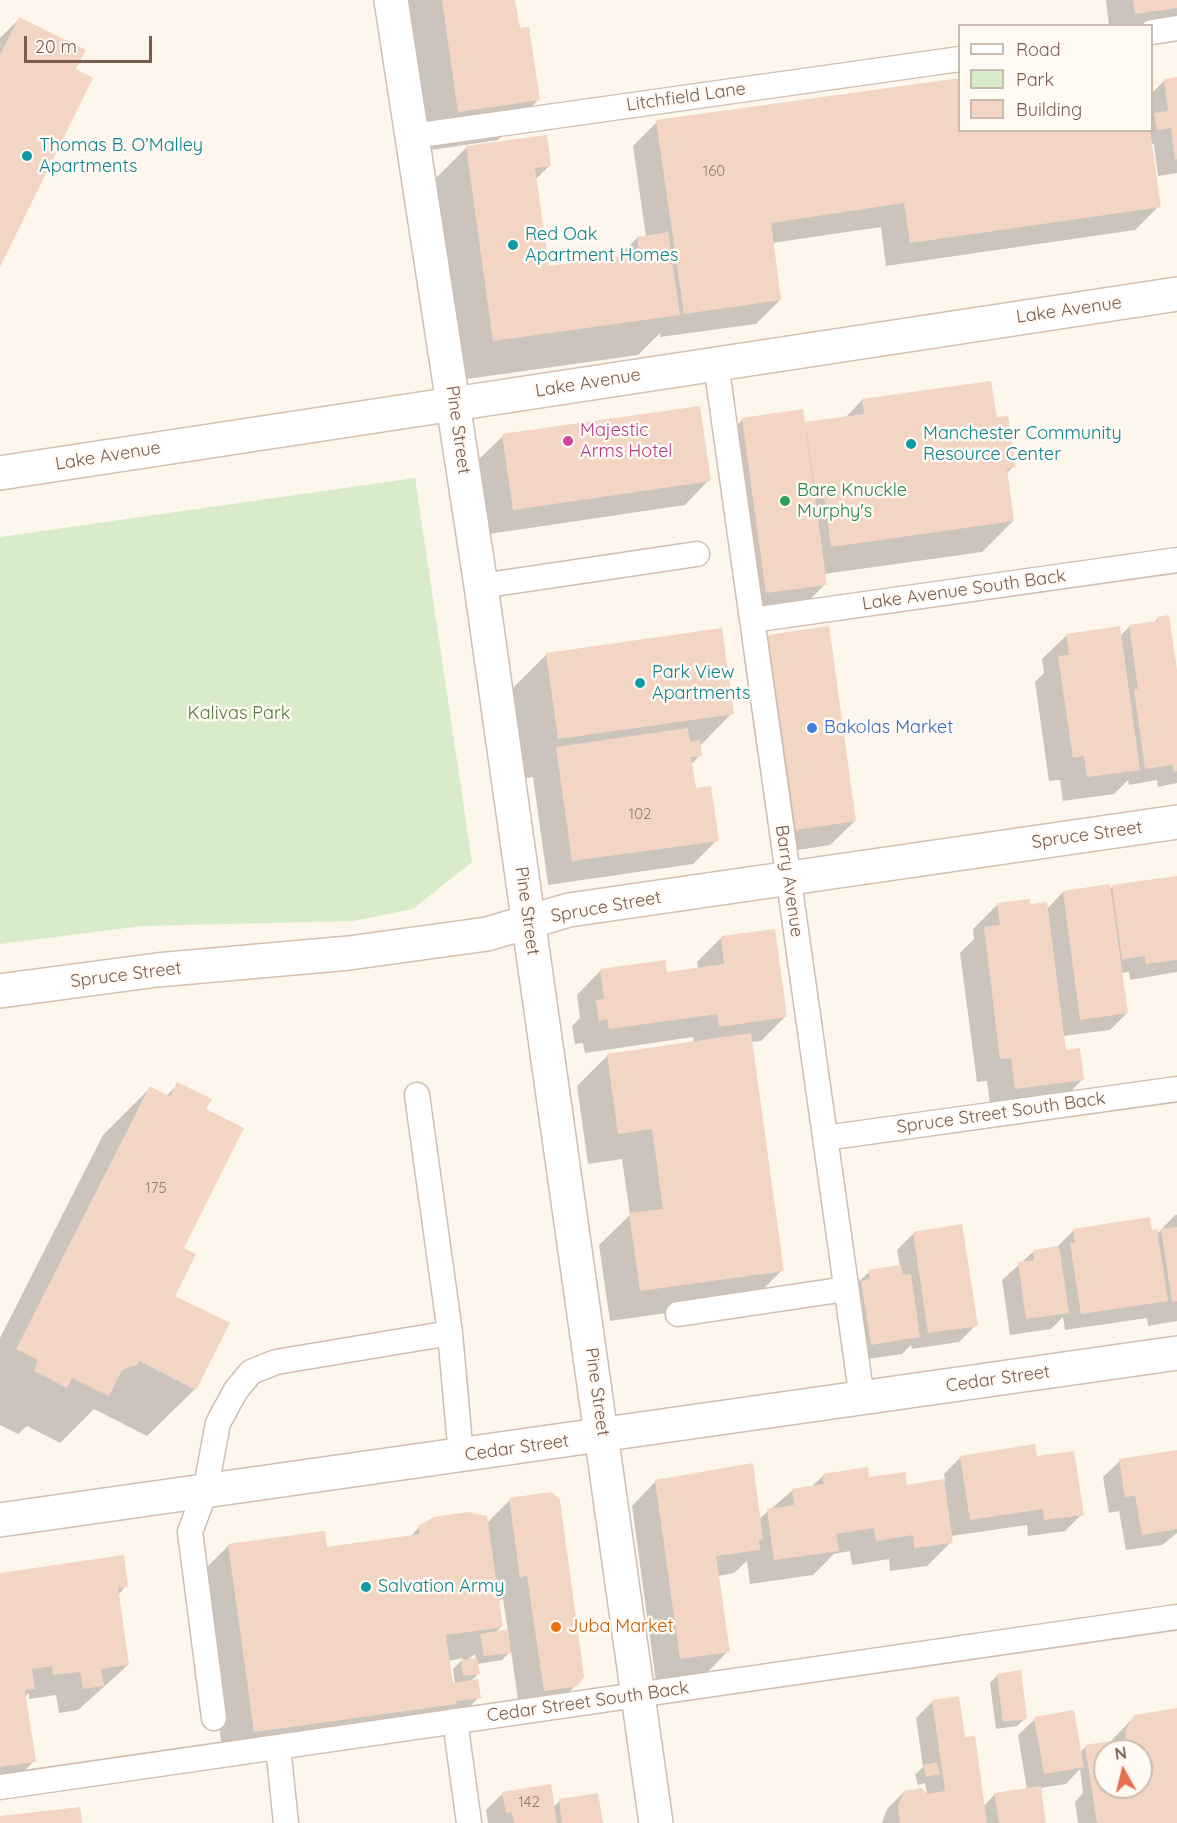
<!DOCTYPE html>
<html>
<head>
<meta charset="utf-8">
<style>
	body { margin:0 }
	#map { position:relative; width:1177px; height:1823px; overflow:hidden; background:#fdf6ec; font-family:Quicksand,sans-serif }
	canvas { display:block }
	.legend { position:absolute; left:958px; top:24px; width:195px; height:108px; box-sizing:border-box; background:#fffaf3; border:2px solid #cabbb1; margin:0; padding:8px 10px; list-style:none; font-size:18px; color:#7a5c4d }
	.legend li { display:flex; align-items:center; gap:12px; height:30px }
	.legend b { width:30px; border:2px solid #cabbb1 }
	.north { position:absolute; left:1093px; top:1739px; width:60px; height:60px; box-sizing:border-box; background:#fffaf3; border:2px solid #cabbb1; border-radius:50%; rotate:352deg; font-size:16px; font-weight:700; line-height:24px; text-align:center; color:#7a5c4d }
	.north::after { content:''; display:block; margin:auto; width:21px; height:27px; background:#e76f51; clip-path:polygon(50% 0,100% 100%,50% 72%,0 100%) }
	.scale { position:absolute; left:24px; top:36px; width:128px; height:27px; box-sizing:border-box; border:3px solid #7a5c4d; border-top:0; padding-left:8px; font-size:18px; line-height:21px; white-space:nowrap; color:#7a5c4d; -webkit-text-stroke:4px #fffaf3; paint-order:stroke }
</style>
</head>
<body>
<div id="map">
<canvas width="1177" height="1823"></canvas>
<ul class="legend">
<li><b style="height:8px;background:#fff"></b>Road</li>
<li><b style="height:16px;background:#d8ecc9"></b>Park</li>
<li><b style="height:16px;background:#f3d5c3"></b>Building</li>
</ul>
<div class="north">N</div>
<div class="scale">20 m</div>
</div>
<script>
const ctx = document.querySelector('canvas').getContext('2d');
ctx.lineJoin = 'round';
function paint(path, color) { ctx.fillStyle = color; ctx.fill(path, 'evenodd'); }
const shape = rows => new Path2D(rows.map(r => 'M' + r).join(''));
function stroke(path, color, width, dash) { ctx.strokeStyle = color; ctx.lineWidth = width; ctx.lineCap = dash ? 'butt' : 'round'; ctx.setLineDash(dash || []); ctx.stroke(path); }
function label(font, color, halo, rows, align = 'center') {
  ctx.font = font + ' Quicksand,sans-serif'; ctx.lineWidth = 5; ctx.setLineDash([]); ctx.textBaseline = 'middle'; ctx.strokeStyle = halo; ctx.fillStyle = color; for (const [text, x, y, turn = 0] of rows) {
    ctx.save(); ctx.translate(x, y); ctx.rotate((+turn || 0) * Math.PI / 180); ctx.textAlign = isNaN(turn) ? turn : align; if (halo) ctx.strokeText(text, 0, 0); ctx.fillText(text, 0, 0); ctx.restore();
  }
}
paint(shape([
	[415,478,472,862,413,909,353,921,142,926,0,944,0,537]
]), '#d8ecc9');
paint(shape([
	[396,0,514,0,518,30,538,100,498,140,418,152],
	[1106,0,1177,0,1177,26,1109,26],
	[19,19,74,70,0,263,0,38],
	[1177,79,1177,173,1158,176,1154,144,1150,144,1159,206,1135,230,886,266,881,227,772,243,780,300,756,324,660,337,660,333,638,355,453,381,426,188,466,148,550,165,535,180,547,268,617,258,637,238,646,237,633,146,657,122,960,130,1152,130,1152,93,1165,80],
	[862,400,995,419,1014,466,1006,474,1013,521,982,552,824,574,825,584,801,609,743,617,719,444,743,419,803,426,806,423,845,418],
	[503,436,709,480,685,505,489,534,478,460],
	[1158,618,1177,677,1177,783,1158,787,1157,780,1129,785,1128,780,1114,794,1063,801,1060,780,1049,781,1035,682,1044,673,1042,659,1067,635,1120,636,1129,627,1152,624],
	[769,636,855,821,830,845,772,854,744,660],
	[547,654,732,713,699,747,700,755,691,765,695,790,717,840,693,864,548,885,533,777,519,779,506,695],
	[1177,877,1177,972,1130,980,1129,972,1121,973,1127,1013,1110,1030,1063,1036,1065,1052,1082,1080,1058,1104,991,1113,987,1081,977,1082,960,953,974,939,973,929,997,905,1028,901,1029,906,1047,909,1063,892,1109,890,1113,886],
	[721,938,786,1016,761,1041,751,1042,782,1270,752,1301,610,1321,599,1245,630,1215,622,1159,588,1164,577,1086,608,1055,694,1043,693,1037,585,1053,583,1043,575,1044,572,1026,580,1018,577,995,601,970,666,973,698,969,697,962],
	[178,1084,182,1248,173,1296,195,1389,147,1436,94,1409,60,1443,27,1426,18,1434,0,1425,0,1338,103,1135,150,1088,166,1096],
	[1175,1215,1177,1215,1177,1321,1148,1326,1147,1318,1065,1330,1063,1317,1051,1329,1010,1335,1002,1280,1033,1252,1057,1247,1074,1230,1157,1234],
	[914,1233,976,1325,959,1342,912,1349,911,1345,902,1354,854,1361,852,1288,869,1272,900,1267,897,1250],
	[1177,1451,1177,1533,1162,1545,1126,1550,1119,1511,1109,1513,1103,1477,1120,1461],
	[961,1457,1036,1458,1082,1514,1065,1531,1028,1536,1027,1525,951,1536,951,1542,927,1566,890,1571,889,1559,852,1565,850,1551,834,1554,813,1575,750,1584,747,1561,734,1573,718,1576,728,1651,704,1676,656,1682,632,1506,656,1481,759,1519,793,1490,811,1487,824,1475,868,1479,906,1486,945,1481,944,1474],
	[510,1500,576,1685,552,1710,520,1714,511,1651,502,1660,477,1664,478,1674,470,1682,479,1697,449,1728,224,1762,198,1576,228,1546,326,1548,410,1537,419,1527,487,1523],
	[503,1599,508,1631,495,1633,501,1627,498,1601],
	[475,1654,476,1660,468,1660,471,1657],
	[464,1658,453,1669,455,1684,451,1685,448,1661],
	[0,1575,126,1586,117,1596,128,1665,78,1710,59,1713,56,1695,29,1699,29,1693,25,1697,34,1761,10,1785,0,1787],
	[998,1675,1026,1718,1017,1726,996,1729,990,1683],
	[933,1701,964,1739,983,1807,995,1794,1027,1790,1018,1735,1035,1719,1080,1752,1086,1747,1109,1743,1135,1716,1177,1710,1177,1823,1078,1823,1075,1802,1083,1793,1080,1769,1066,1784,1040,1788,1045,1823,882,1823,887,1809,904,1792,927,1796,925,1783,918,1785,915,1775,923,1767,916,1718],
	[1105,1751,1141,1751,1141,1787,1105,1787],
	[503,1793,553,1808,560,1800,601,1823,488,1823,486,1810]
]), '#0003');
paint(shape([
	[442,0,515,0,520,28,529,27,540,100,458,112],
	[1133,0,1177,0,1177,8,1135,14],
	[19,17,86,50,76,69,93,78,0,267,0,55],
	[1177,77,1177,159,1175,160,1171,128,1157,130,1154,113,1168,111,1164,79],
	[960,78,960,130,1150,130,1161,207,910,243,904,203,771,223,781,300,684,314,656,120],
	[547,135,551,166,535,168,549,266,639,254,637,237,668,232,680,315,493,341,466,146],
	[991,381,997,417,1008,416,1016,467,1007,468,1014,521,831,547,824,495,816,496,805,422,864,414,862,399],
	[700,406,711,481,513,510,502,434],
	[803,409,827,585,766,593,742,418],
	[1169,615,1177,670,1177,771,1174,772,1173,765,1145,769,1134,689,1138,689,1129,625,1158,621,1157,617],
	[829,626,856,821,796,830,768,635],
	[1120,626,1140,770,1087,777,1084,756,1073,758,1058,656,1069,655,1066,634],
	[722,628,734,714,558,739,546,653],
	[688,728,690,742,700,740,702,756,691,757,696,788,711,786,719,841,572,861,556,747],
	[1177,876,1177,960,1146,964,1145,956,1122,959,1112,885],
	[1110,884,1128,1013,1080,1020,1063,891],
	[1030,899,1030,904,1047,902,1066,1050,1080,1048,1084,1080,1015,1089,1011,1058,1000,1059,984,927,1000,925,997,903],
	[775,929,787,1017,719,1027,717,1014,609,1029,607,1019,599,1021,596,1000,604,999,600,969,666,960,667,972,724,964,721,936],
	[751,1033,784,1271,640,1291,629,1213,663,1209,652,1129,618,1134,607,1054],
	[177,1082,212,1099,206,1109,244,1128,184,1248,196,1254,175,1296,230,1323,196,1390,139,1361,137,1365,122,1370,109,1396,72,1378,67,1388,34,1371,38,1360,16,1349,150,1086,170,1097],
	[1150,1217,1152,1230,1157,1229,1168,1301,1081,1314,1070,1243,1075,1243,1073,1229],
	[962,1224,978,1326,928,1333,913,1232],
	[1177,1227,1177,1301,1172,1302,1161,1229],
	[1059,1246,1069,1313,1026,1319,1018,1262,1034,1260,1033,1250],
	[901,1265,903,1275,911,1274,920,1337,871,1345,861,1281,870,1279,868,1270],
	[1035,1444,1037,1456,1074,1451,1084,1515,1044,1520,1043,1509,970,1520,960,1456],
	[1177,1450,1177,1529,1142,1535,1135,1495,1125,1498,1119,1459],
	[753,1463,763,1539,759,1540,760,1550,716,1556,730,1652,680,1659,655,1480],
	[868,1467,869,1477,906,1472,907,1485,944,1479,953,1543,914,1548,913,1535,876,1541,874,1528,836,1534,839,1551,774,1560,767,1509,794,1505,792,1489,824,1484,823,1474],
	[551,1492,560,1500,584,1677,578,1686,544,1691,527,1576,520,1578,509,1498],
	[468,1512,487,1516,503,1627,446,1635,453,1683,478,1679,481,1698,456,1701,457,1704,254,1732,228,1544,325,1531,327,1547,420,1534,418,1526,434,1517],
	[124,1555,128,1587,118,1588,129,1665,101,1669,104,1686,83,1689,80,1672,53,1675,52,1666,32,1669,35,1689,25,1690,36,1762,0,1767,0,1573],
	[508,1629,511,1653,484,1656,480,1634],
	[477,1658,480,1674,463,1676,461,1660],
	[1021,1670,1027,1719,1003,1722,997,1674],
	[959,1696,965,1737,975,1736,987,1823,900,1823,898,1807,904,1791,922,1788,927,1794,945,1791,932,1700],
	[1177,1708,1177,1823,1097,1823,1085,1745,1117,1740,1118,1751,1105,1751,1105,1787,1141,1787,1141,1751,1128,1751,1125,1731,1134,1715],
	[1074,1710,1084,1767,1044,1774,1034,1717],
	[937,1762,940,1774,926,1777,923,1765],
	[551,1784,557,1823,514,1823,512,1812,506,1813,502,1792],
	[1041,1786,1046,1823,999,1823,994,1793],
	[598,1793,603,1823,562,1823,559,1799],
	[80,1807,82,1823,0,1823,0,1816]
]), '#f3d5c3');
const lane = shape([
	[1152,32,1177,28],
	[413,136,960,59],
	[716,364,862,1399],
	[481,586,697,554],
	[752,620,1177,560],
	[825,1138,1177,1089],
	[678,1314,846,1289],
	[450,1333,461,1456],
	[214,1718,190,1532,205,1492,218,1423,236,1390,251,1372,276,1362,450,1333,417,1095],
	[455,1721,469,1823],
	[278,1747,286,1823],
	[0,1787,1177,1617]
]);
const street = shape([
	[391,0,481,586,656,1823],
	[0,1520,1177,1353]
]);
const secondary = shape([
	[0,473,1177,294],
	[0,991,157,970,349,953,487,934,569,910,1177,822]
]);
stroke(lane, '#d1beb0', 27);
stroke(street, '#d1beb0', 36);
stroke(secondary, '#d6c0b0', 36);
stroke(lane, '#fff', 24);
stroke(street, '#fff', 33);
stroke(secondary, '#fff', 33);
for (const [x, y, r, color] of [
	[27,156,6,"#0f9aa8"],
	[513,245,6,"#0f9aa8"],
	[568,441,6,"#d1479c"],
	[911,444,6,"#0f9aa8"],
	[785,501,6,"#2e9e5b"],
	[640,683,6,"#0f9aa8"],
	[812,728,6,"#3f7fe0"],
	[366,1587,6,"#0f9aa8"],
	[556,1627,6,"#e8710a"]
]) { const dot = new Path2D(); dot.arc(x, y, r, 0, 2 * Math.PI); ctx.fillStyle = color; ctx.fill(dot); stroke(dot, '#fffaf3', 2); }
label('15px', '#987a6a', null, [
	["160",714,171],
	["102",640,814],
	["175",156,1188],
	["142",529,1802]
]);
label('18px', '#7a5c4d', '#fffaf3', [
	["Litchfield Lane",686,97,-8],
	["Lake Avenue",1069,310,-8],
	["Lake Avenue",588,383,-9],
	["Pine Street",458,430,82],
	["Lake Avenue",108,456,-9],
	["Lake Avenue South Back",964,590,-8],
	["Spruce Street",1087,835,-8],
	["Barry Avenue",789,881,82],
	["Spruce Street",606,907,-10],
	["Pine Street",527,911,82],
	["Spruce Street",126,975,-7],
	["Spruce Street South Back",1001,1113,-8],
	["Cedar Street",998,1379,-8],
	["Pine Street",597,1392,82],
	["Cedar Street",517,1448,-8],
	["Cedar Street South Back",588,1702,-8]
]);
label('18px', '#0d838f', '#fffaf3', [
	["Thomas B. O’Malley",39,146],
	["Apartments",39,167],
	["Red Oak",525,235],
	["Apartment Homes",525,256],
	["Manchester Community",923,434],
	["Resource Center",923,455],
	["Park View",652,673],
	["Apartments",652,694],
	["Salvation Army",378,1587]
], 'left');
label('18px', '#b23c85', '#fffaf3', [
	["Majestic",580,431],
	["Arms Hotel",580,452]
], 'left');
label('18px', '#27864d', '#fffaf3', [
	["Bare Knuckle",797,491],
	["Murphy's",797,512]
], 'left');
label('18px', '#537a41', '#fffaf3', [
	["Kalivas Park",239,714]
]);
label('18px', '#366cbe', '#fffaf3', [
	["Bakolas Market",824,728]
], 'left');
label('18px', '#c56008', '#fffaf3', [
	["Juba Market",568,1627]
], 'left');
</script>
</body>
</html>
